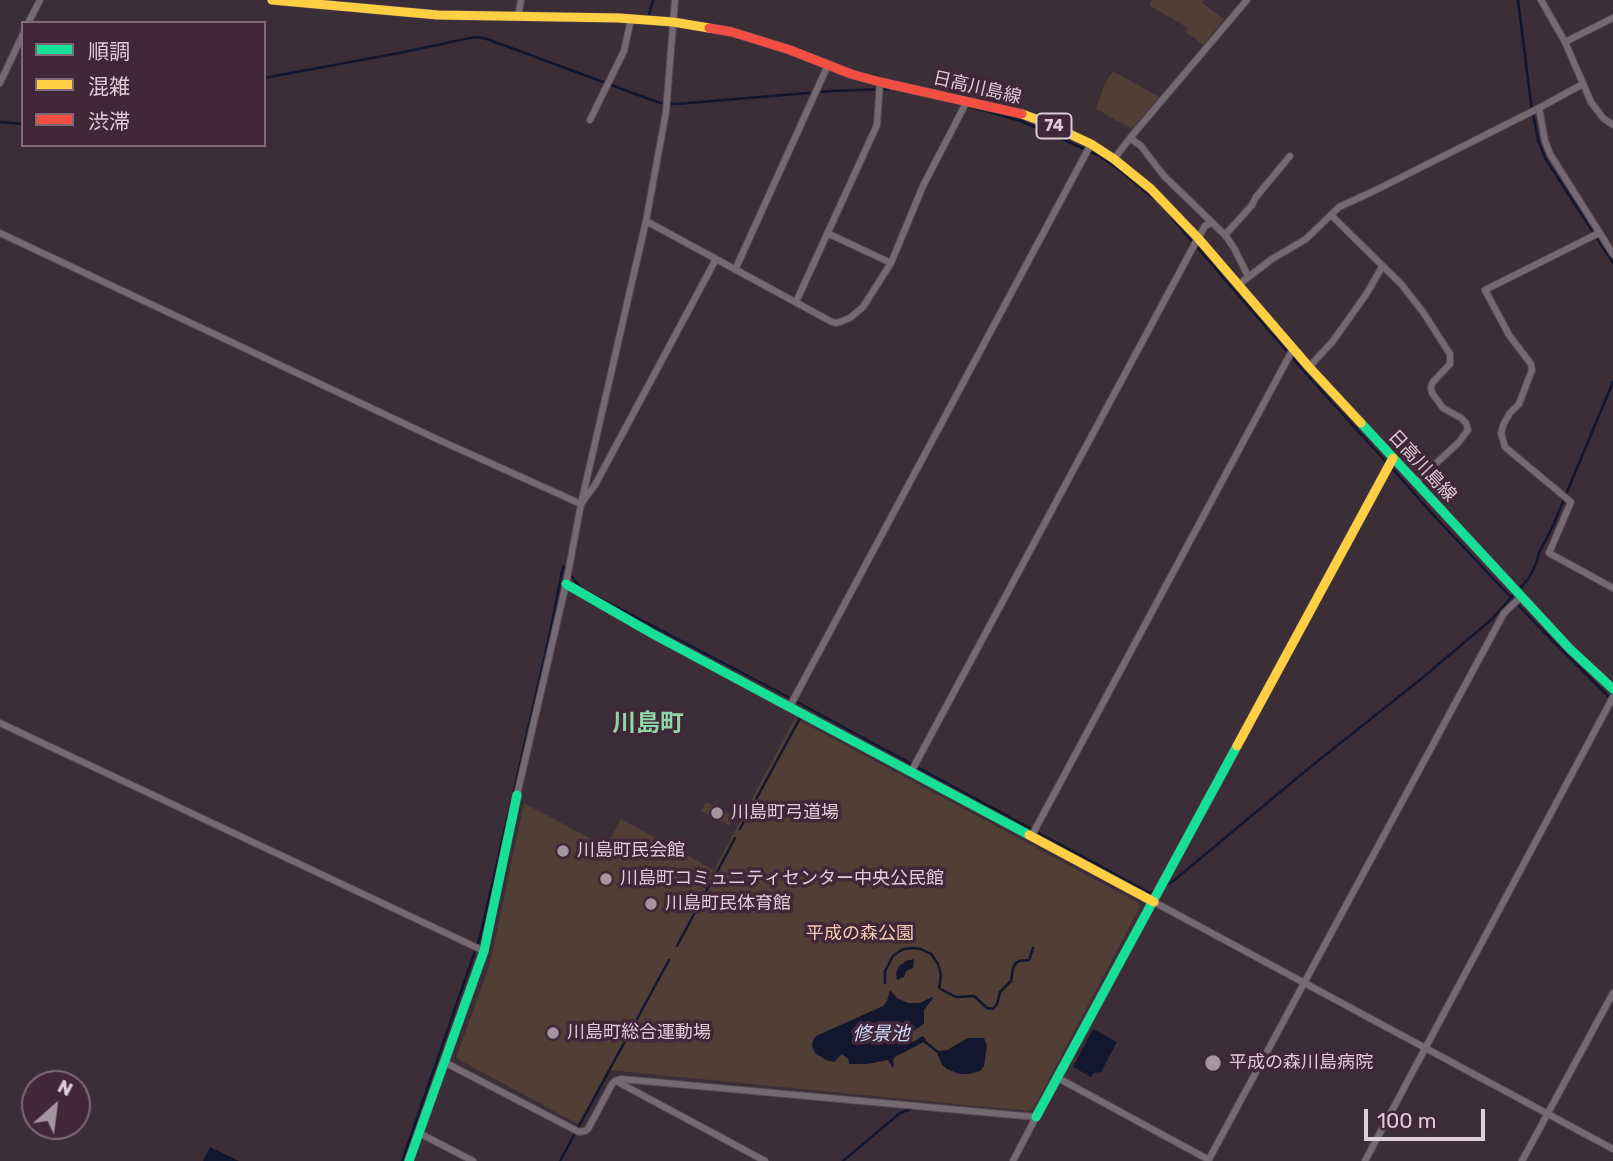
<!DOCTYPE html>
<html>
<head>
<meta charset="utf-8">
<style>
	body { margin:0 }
	#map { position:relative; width:1613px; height:1161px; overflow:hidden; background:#3b2e37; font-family:Rubik,"Noto Sans JP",sans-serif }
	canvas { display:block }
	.legend { position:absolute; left:21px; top:21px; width:245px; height:126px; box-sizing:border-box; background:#412838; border:2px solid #806a78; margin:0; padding:9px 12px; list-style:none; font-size:21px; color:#decdd7 }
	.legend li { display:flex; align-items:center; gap:14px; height:35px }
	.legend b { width:35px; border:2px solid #806a78 }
	.north { position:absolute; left:21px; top:1070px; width:70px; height:70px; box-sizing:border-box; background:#412838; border:2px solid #806a78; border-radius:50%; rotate:28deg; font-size:19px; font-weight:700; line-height:28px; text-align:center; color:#decdd7 }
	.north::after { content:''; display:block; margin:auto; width:24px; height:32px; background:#a5959f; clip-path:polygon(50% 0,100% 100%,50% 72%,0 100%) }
	.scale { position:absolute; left:1364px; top:1109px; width:121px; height:32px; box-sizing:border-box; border:4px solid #decdd7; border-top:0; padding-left:9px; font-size:21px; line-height:24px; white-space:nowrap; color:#decdd7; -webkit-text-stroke:5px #412838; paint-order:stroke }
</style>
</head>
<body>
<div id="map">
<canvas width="1613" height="1161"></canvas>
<ul class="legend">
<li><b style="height:9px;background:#16e098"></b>順調</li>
<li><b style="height:9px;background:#ffcf43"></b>混雑</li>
<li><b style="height:9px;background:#f24e42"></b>渋滞</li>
</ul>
<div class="north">N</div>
<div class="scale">100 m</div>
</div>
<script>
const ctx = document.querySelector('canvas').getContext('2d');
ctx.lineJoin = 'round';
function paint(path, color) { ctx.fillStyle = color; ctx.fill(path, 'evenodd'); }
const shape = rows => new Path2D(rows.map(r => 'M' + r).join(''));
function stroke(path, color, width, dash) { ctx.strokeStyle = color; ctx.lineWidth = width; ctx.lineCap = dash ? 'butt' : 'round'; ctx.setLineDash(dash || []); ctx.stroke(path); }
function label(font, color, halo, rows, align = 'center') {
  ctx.font = font + ' Rubik,"Noto Sans JP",sans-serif'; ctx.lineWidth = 7; ctx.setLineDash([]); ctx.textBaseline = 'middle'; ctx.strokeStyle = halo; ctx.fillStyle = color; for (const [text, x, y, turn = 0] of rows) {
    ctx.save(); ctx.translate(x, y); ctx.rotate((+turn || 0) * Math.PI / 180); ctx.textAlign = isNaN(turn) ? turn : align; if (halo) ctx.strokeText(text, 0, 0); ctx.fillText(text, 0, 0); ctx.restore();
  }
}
paint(shape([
	[1152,0,1204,0,1202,3,1224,19,1203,45,1186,32,1188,28,1149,5],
	[1113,71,1159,97,1132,129,1096,109,1105,83],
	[795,718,1139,903,1140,907,1033,1109,1028,1111,608,1070,578,1124,456,1058,490,964,524,803,606,847,621,819,714,870],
	[706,802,733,816,729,825,701,811]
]), '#513e35');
paint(shape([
	[914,959,913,968,906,971,904,977,897,980,896,974,899,966,906,961],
	[890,990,897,998,908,1003,920,1003,932,997,933,998,924,1010,924,1024,910,1033,907,1038,909,1041,913,1042,922,1036,926,1039,924,1042,895,1057,893,1060,894,1066,892,1067,888,1060,867,1064,849,1064,848,1059,842,1054,834,1062,826,1060,815,1053,812,1046,813,1040,816,1036,883,1006,887,1001],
	[1093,1029,1117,1042,1101,1072,1093,1073,1091,1077,1073,1067],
	[968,1038,984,1038,987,1046,984,1066,980,1071,969,1074,959,1074,947,1069,942,1065,937,1053,939,1051,947,1050],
	[210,1147,239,1161,203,1161]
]), '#13172e');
stroke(shape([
	[1518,0,1531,103,1538,140,1545,158,1613,263],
	[649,15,653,0],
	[264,78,399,53,475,37,484,38,660,103,677,104,831,91,889,89],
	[967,106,1021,121,1098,155,1122,172,1153,198],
	[0,122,23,124],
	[1172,218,1310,378,1387,463],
	[1392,468,1437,519,1540,628,1611,699],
	[1520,588,1529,578,1536,564,1539,553,1552,528,1613,382],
	[586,591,773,689,1150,893,1154,891],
	[513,795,551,628,563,566,581,588],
	[740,829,801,716],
	[716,874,735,838],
	[1166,885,1172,882,1309,768,1421,679,1492,619,1515,593],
	[677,946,710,884],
	[885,983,885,971,893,956,903,949,914,948,921,949,931,954,938,964,941,975,939,988,956,997,974,996,987,1008,993,1009,997,1004,1000,992,1011,981,1013,968,1016,963,1019,961,1029,960,1033,948],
	[924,1041,938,1052],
	[402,1161,480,937,511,802],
	[560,1161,669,960],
	[843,1161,900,1113,913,1108]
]), '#13172e', 2.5);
const street = shape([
	[1541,0,1565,42,1591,102,1603,118,1613,125],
	[518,17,521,0],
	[28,23,40,0],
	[1565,42,1613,18],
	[0,83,23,34],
	[1539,108,1545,141,1550,154,1613,254],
	[590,120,624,51,631,19],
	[1130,138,1141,146,1164,176,1225,235,1234,248,1248,276],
	[1114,159,1130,138,1247,0],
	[1331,215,1401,284,1423,312,1450,354,1450,364,1433,382,1431,387,1432,393,1443,408,1461,418,1466,423,1468,430,1458,443,1416,482],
	[646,221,832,322,837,323,850,318,863,307,891,263,923,186,967,101],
	[0,233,439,440,581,504,595,485,716,259],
	[827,233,891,263],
	[1599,233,1485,290,1509,335,1531,364,1532,370,1519,404,1510,413,1504,423,1501,433,1505,447,1571,502,1549,553,1613,588],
	[1225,235,1252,205,1256,197,1290,156],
	[735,270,828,65],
	[1238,285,1272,259,1306,239,1339,207,1376,190,1539,108,1583,84],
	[796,302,877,125,880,82],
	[1309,367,1333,341,1367,293,1382,267],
	[790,706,1091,144],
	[0,723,484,951],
	[911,772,1198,238,1205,226,1211,223],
	[517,795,566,584,581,504,646,221,666,112,675,0],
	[1031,837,1293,349],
	[1154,902,1613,1149],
	[444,1062,579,1132,585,1131,588,1129,612,1084,615,1081,621,1079,1036,1117,1013,1161],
	[1058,1078,1209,1160],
	[616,1081,765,1161],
	[419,1133,473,1161],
	[1208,1161,1504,613,1521,597],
	[1365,1161,1613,697],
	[1522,1161,1613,993]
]);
const fast = shape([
	[1361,423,1570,649,1613,689],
	[566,584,653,634,1029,835],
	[1036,1117,1237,746],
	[409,1161,484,951,517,795]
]);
const slow = shape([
	[272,0,438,15,619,18,673,22,709,28],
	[1022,114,1044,122,1091,144,1114,159,1151,189,1198,238,1309,367,1361,423],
	[1237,746,1393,458],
	[1029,835,1154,902]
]);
const jam = shape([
	[709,28,732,32,790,50,851,74,880,82,1022,114]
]);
stroke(street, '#574a52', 8);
stroke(fast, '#574a52', 10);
stroke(slow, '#574a52', 10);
stroke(jam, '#574a52', 10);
stroke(street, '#766a72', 6);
stroke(fast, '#16e098', 9);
stroke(slow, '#ffcf43', 9);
stroke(jam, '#f24e42', 9);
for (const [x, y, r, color] of [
	[717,813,7,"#a5959f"],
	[563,851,7,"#a5959f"],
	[606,879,7,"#a5959f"],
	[651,904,7,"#a5959f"],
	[553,1033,7,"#a5959f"],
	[1213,1063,9,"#a5959f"]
]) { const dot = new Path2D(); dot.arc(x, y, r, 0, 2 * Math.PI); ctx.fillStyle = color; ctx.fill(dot); stroke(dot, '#412838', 2.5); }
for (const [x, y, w] of [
	[1054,126,35]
]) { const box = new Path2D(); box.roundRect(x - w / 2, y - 12.5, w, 25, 5); ctx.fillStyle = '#412838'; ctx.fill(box); stroke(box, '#decdd7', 2); }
label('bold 16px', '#decdd7', null, [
	["74",1054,126]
]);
label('18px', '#decdd7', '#412838', [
	["日高川島線",977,88,13],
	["日高川島線",1422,466,47]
]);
label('18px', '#decdd7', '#412838', [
	["川島町弓道場",731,813],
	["川島町民会館",577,851],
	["川島町コミュニティセンター中央公民館",620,879],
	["川島町民体育館",665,904],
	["川島町総合運動場",567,1033],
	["平成の森川島病院",1229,1063]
], 'left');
label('18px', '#facbb2', '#412838', [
	["平成の森公園",860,934]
]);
label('italic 19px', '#cfdafb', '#412838', [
	["修景池",881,1035]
]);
label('bold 24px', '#8ed6a5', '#412838', [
	["川島町",648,724]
]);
</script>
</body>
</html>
